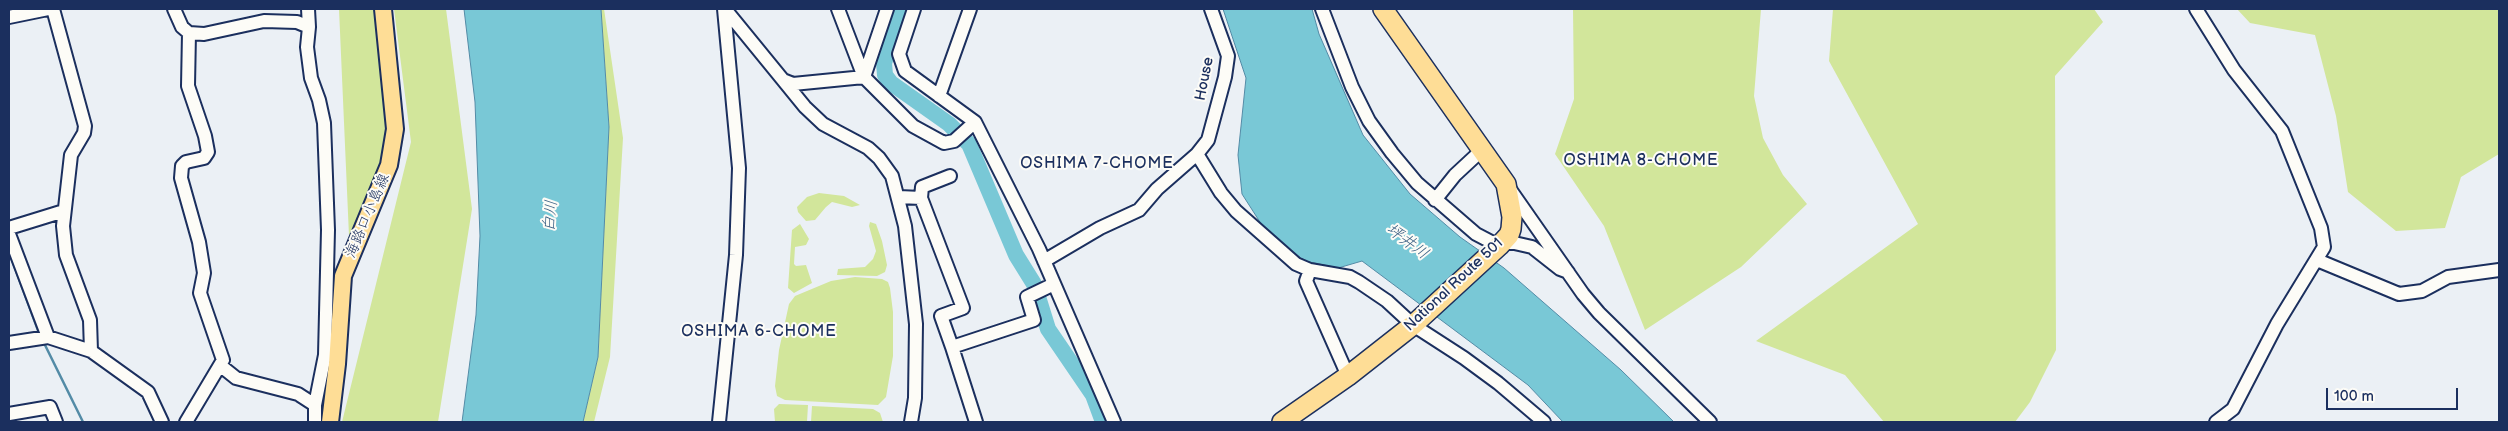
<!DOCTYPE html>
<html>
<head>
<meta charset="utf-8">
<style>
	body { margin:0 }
	#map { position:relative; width:2508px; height:431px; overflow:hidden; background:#ebf0f5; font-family:"Balsamiq Sans",sans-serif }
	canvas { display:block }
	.frame { position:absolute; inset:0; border:10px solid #1b2f5e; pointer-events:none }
	.scale { position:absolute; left:2326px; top:388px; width:132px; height:22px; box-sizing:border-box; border:2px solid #1b2f5e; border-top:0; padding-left:6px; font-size:15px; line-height:18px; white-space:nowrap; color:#1b2f5e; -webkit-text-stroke:4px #fdfcf7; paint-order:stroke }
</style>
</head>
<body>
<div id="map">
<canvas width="2508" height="431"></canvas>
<div class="frame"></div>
<div class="scale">100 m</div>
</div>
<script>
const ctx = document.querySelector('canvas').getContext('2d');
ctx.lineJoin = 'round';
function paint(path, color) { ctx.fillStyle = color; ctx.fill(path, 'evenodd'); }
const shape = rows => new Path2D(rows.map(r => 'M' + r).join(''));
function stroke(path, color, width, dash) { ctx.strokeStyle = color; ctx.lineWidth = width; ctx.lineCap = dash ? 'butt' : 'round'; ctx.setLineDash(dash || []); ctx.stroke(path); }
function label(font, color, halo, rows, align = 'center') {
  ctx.font = font + ' "Balsamiq Sans","Klee One",sans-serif'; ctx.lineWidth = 4; ctx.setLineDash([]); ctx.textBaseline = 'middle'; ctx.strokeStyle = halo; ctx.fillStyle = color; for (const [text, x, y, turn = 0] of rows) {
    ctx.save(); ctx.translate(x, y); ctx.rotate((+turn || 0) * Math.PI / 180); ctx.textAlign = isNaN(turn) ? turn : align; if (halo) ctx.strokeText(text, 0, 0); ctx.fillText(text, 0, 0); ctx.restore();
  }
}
paint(shape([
	[339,9,374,9,387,121,378,174,349,236],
	[394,9,446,9,472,209,438,422,342,422,411,142],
	[601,9,604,9,623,138,610,357,594,422,583,422,598,357,609,127],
	[1573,9,1761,9,1754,96,1763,138,1783,175,1807,204,1741,267,1645,330,1604,226,1555,154,1574,99],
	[1833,9,2094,9,2103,22,2055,76,2056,350,2030,402,2015,422,1884,422,1845,375,1756,341,1918,224,1829,61],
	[2237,9,2499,9,2499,154,2461,177,2445,228,2396,231,2348,192,2336,116,2315,35,2250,23],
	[819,193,844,196,860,205,852,207,832,202,826,207,815,220,806,221,798,212,797,207,807,197],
	[870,222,876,224,882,241,887,265,885,272,877,276,837,275,838,269,865,267,873,259,876,251,869,226],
	[800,224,809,239,806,245,795,247,794,264,796,266,806,265,812,283,794,293,788,288,792,230],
	[855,277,882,279,888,282,890,288,893,312,893,356,886,397,878,405,785,400,777,396,775,386,779,350,789,304,795,296,831,281],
	[779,404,808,405,807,422,775,422,774,409],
	[812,406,873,409,880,413,883,422,811,422]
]), '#d2e69b');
const water = shape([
	[464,9,601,9,609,127,598,357,583,422,462,422,476,315,480,236,475,102,464,9],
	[1223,9,1312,9,1319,34,1363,135,1410,194,1460,237,1504,268,1621,370,1674,422,1563,422,1528,385,1362,261,1338,268,1305,261,1267,233,1242,194,1238,155,1246,78,1223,9]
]);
paint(water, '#79c8d6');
stroke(water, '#538ba6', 1);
stroke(shape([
	[9,252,39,333],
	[44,343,83,422]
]), '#538ba6', 2.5);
stroke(shape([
	[901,9,884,63,885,75,891,83,949,124,969,144,1016,255,1034,284,1048,329,1093,395,1103,422]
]), '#79c8d6', 16);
const minor = shape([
	[53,9,85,126,84,133,71,155,63,226,66,255,90,320,91,351],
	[174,9,182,27,189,33,204,34,264,21,297,22,309,27,307,47,311,78,319,100,324,123,328,230,325,355,315,405],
	[308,9,309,27],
	[725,9,783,80,793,84,864,77],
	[838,9,864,77,913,126,944,143,954,141,975,122],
	[914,9,899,54,905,71,975,122,1039,249,1114,422],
	[1322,9,1352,87,1369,121,1392,153,1417,183,1476,234,1499,246,1510,242,1532,247,1560,269,1568,272],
	[2196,9,2234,70,2282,131,2321,228,2324,247,2277,324,2233,409,2216,422],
	[9,17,48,9],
	[864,77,887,9],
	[783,80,805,107,823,124,868,148,879,158,892,176,905,226,916,324,915,398,911,422],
	[939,96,970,9],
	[1197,154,1221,193,1236,211,1296,264,1310,270,1350,277,1359,282,1387,301,1413,325,1464,358,1498,383,1544,422],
	[1509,188,1583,294,1599,313,1710,422],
	[899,197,921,198,963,308,941,316,952,347],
	[921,198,922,187,950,176],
	[1435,200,1455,175,1483,149],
	[9,228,64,211],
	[9,234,48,337],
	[2317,260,2399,294,2422,291,2448,277,2499,270],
	[1044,261,1100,228,1139,210,1157,189,1197,154,1208,140,1225,77,1228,56,1211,9],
	[1310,270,1306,281,1348,376],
	[9,343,48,337,91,351,148,392,162,422],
	[221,366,236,378,298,394,315,405,315,422],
	[9,414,50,407,56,422],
	[186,422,223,360,200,293,204,273,199,242,181,178,182,166,186,162,204,158,208,152,205,136,188,86,189,33],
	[719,422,736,255,739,168,724,9],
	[976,422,952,347,1034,320,1027,297,1054,284]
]);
const major = shape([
	[330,422,337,364,343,276,389,165,395,129,383,9]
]);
const highway = shape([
	[1282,422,1348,376,1413,325,1499,246,1509,235,1511,229,1512,217,1506,184,1383,9]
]);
stroke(minor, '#1b2f5e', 16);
stroke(major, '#1b2f5e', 20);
stroke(highway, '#1b2f5e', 22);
stroke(minor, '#fdfcf7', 12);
stroke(major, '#fedd96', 16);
stroke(highway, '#fedd96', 19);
label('15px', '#1b2f5e', '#fdfcf7', [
	["House",1205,79,-79],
	["海路口小島線",368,216,-67],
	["National Route 501",1454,285,-43]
]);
ctx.letterSpacing = '1px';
label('16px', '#1b2f5e', '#fdfcf7', [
	["OSHIMA 8-CHOME",1641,161],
	["OSHIMA 7-CHOME",1097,164],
	["OSHIMA 6-CHOME",759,332]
]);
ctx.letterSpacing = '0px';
label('italic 16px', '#375d82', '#fdfcf7', [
	["白川",551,216,-85],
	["坪井川",1407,242,37]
]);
</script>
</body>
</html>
